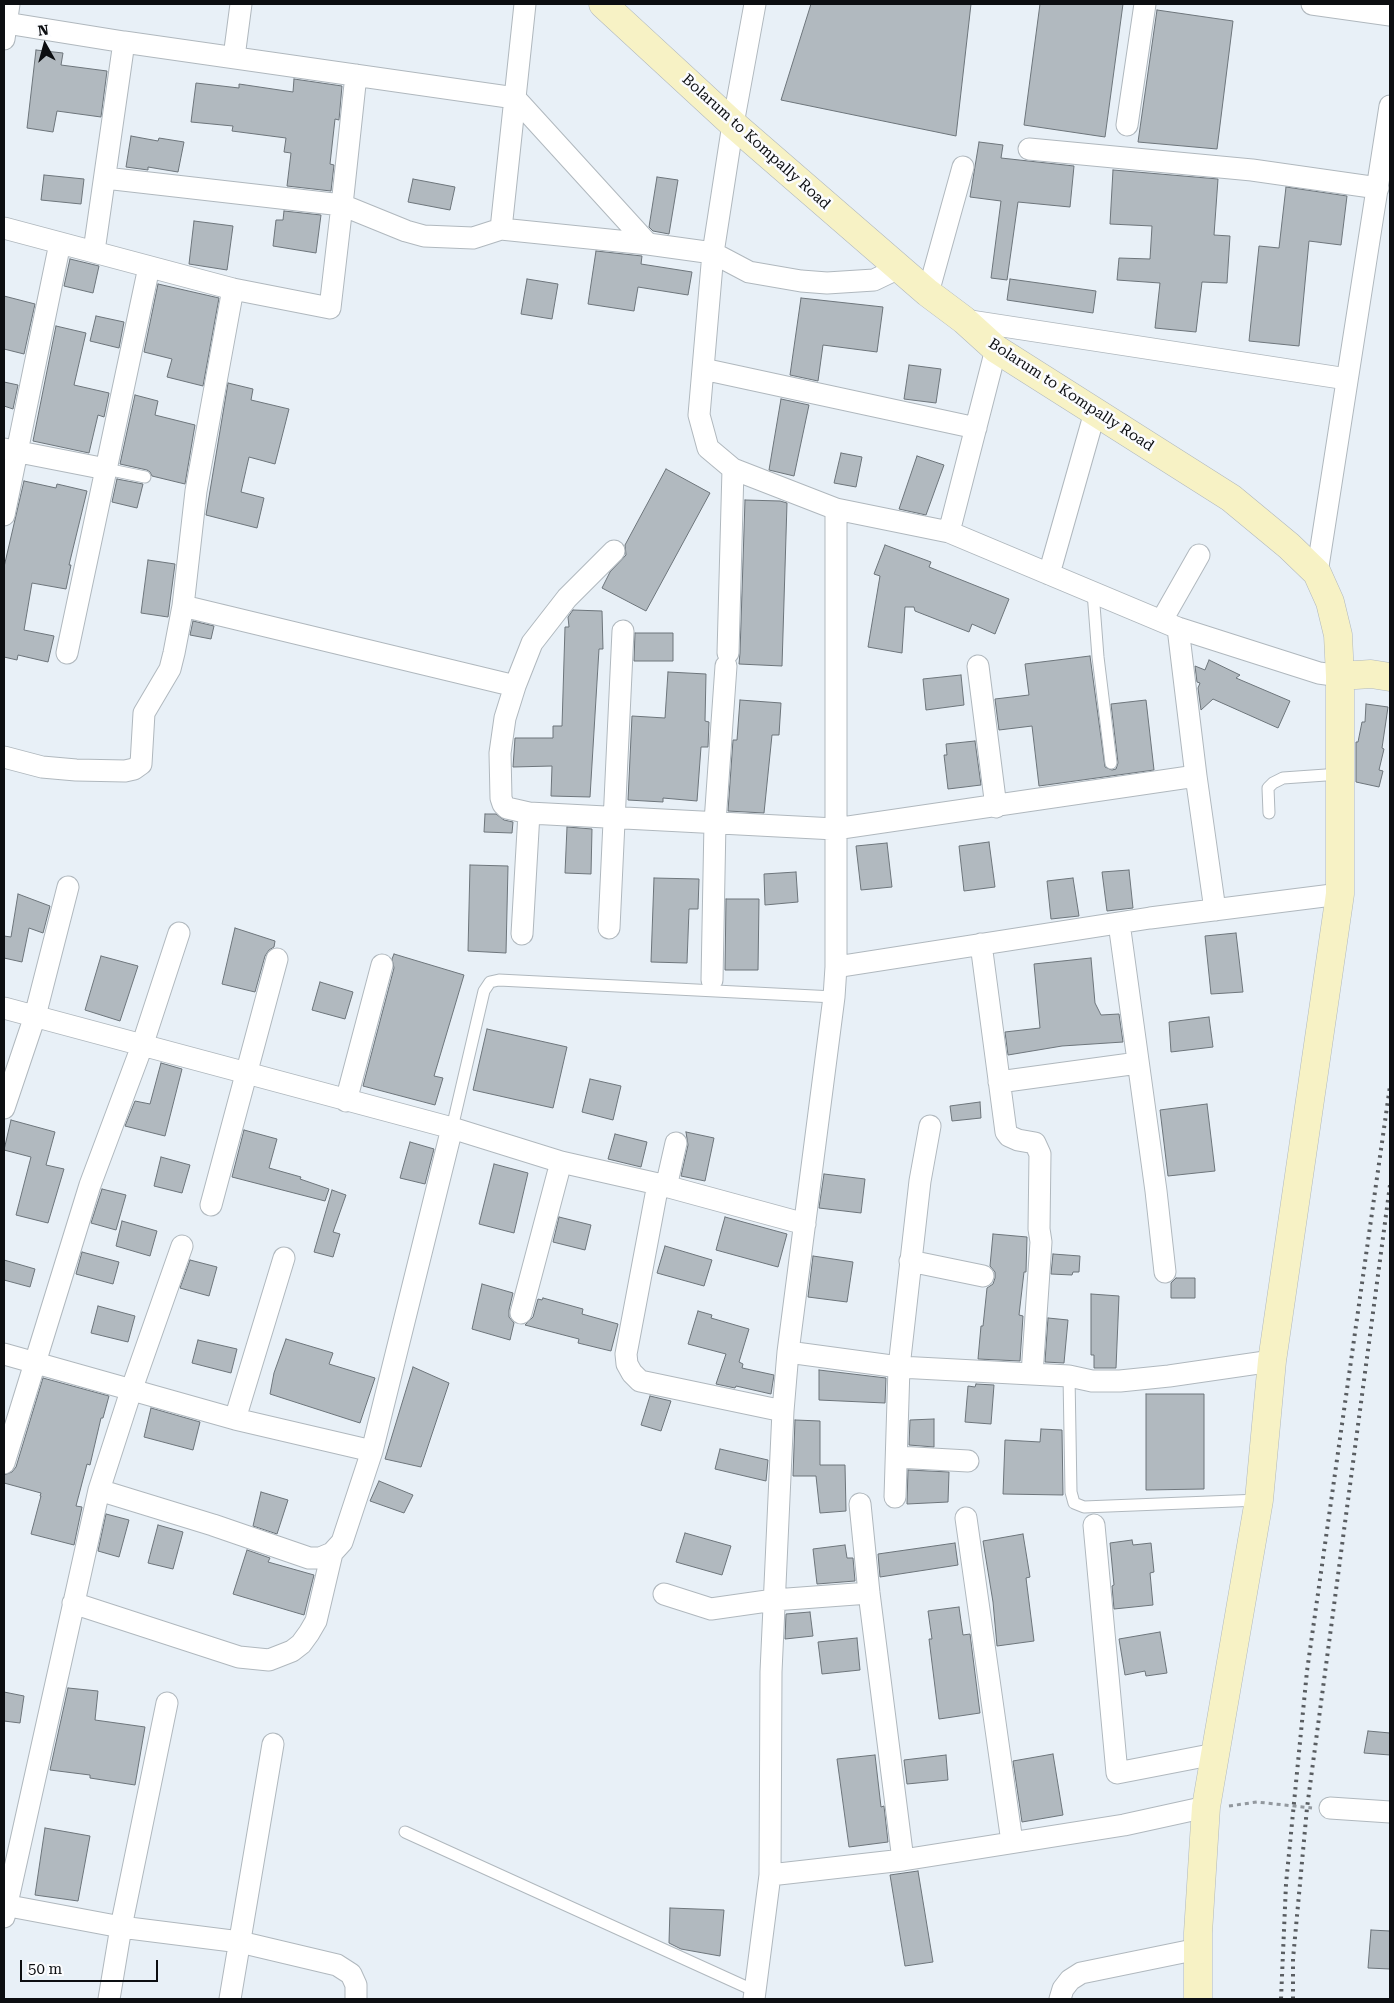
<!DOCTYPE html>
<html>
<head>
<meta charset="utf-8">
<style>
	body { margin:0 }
	#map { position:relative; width:1394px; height:2003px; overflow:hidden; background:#e8f0f7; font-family:"Roboto Serif",serif }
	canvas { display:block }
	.frame { position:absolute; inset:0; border:5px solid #0c0e11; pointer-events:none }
	.north { position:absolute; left:20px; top:20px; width:50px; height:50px; -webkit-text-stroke:4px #fbfcfe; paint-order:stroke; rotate:353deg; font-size:14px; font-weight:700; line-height:20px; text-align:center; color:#0c0e11 }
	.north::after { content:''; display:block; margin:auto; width:18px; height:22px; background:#0c0e11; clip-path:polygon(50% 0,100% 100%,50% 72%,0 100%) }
	.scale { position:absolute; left:20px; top:1960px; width:138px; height:22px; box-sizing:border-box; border:2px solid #0c0e11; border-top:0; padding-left:6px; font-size:15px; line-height:18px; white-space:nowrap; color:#0c0e11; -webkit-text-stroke:4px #fbfcfe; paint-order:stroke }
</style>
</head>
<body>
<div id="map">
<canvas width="1394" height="2003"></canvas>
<div class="frame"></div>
<div class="north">N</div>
<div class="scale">50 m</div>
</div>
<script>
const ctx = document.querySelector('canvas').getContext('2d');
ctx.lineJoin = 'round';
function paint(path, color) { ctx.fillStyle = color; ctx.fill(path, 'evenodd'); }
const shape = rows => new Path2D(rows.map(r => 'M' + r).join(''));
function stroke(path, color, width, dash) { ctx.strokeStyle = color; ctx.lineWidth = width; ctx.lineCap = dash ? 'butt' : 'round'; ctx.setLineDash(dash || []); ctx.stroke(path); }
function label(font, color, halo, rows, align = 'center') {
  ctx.font = font + ' "Roboto Serif",serif'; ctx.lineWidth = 5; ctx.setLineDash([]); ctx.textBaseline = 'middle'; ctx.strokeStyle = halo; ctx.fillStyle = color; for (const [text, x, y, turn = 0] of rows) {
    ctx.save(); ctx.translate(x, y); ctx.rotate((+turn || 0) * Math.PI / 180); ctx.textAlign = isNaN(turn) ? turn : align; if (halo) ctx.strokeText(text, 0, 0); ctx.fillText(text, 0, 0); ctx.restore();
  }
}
const building = shape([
	[811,4,971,4,956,136,781,100,811,4],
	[1040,4,1123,4,1105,137,1024,125,1040,4],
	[1157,10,1233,21,1217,149,1138,142,1157,10],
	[36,50,63,53,61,65,107,71,101,117,57,111,53,132,27,128,36,50],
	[294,79,342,86,339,120,335,119,330,164,334,165,331,191,287,186,291,153,284,152,286,138,232,131,233,126,191,122,196,83,239,88,239,84,293,92,294,79],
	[131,136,158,141,159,138,184,142,178,172,148,167,148,170,126,167,131,136],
	[979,142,1003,145,1001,158,1074,166,1070,207,1018,202,1007,280,991,278,1001,201,970,197,979,142],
	[1113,170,1218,179,1214,235,1230,236,1227,283,1202,282,1196,332,1155,328,1160,283,1117,280,1119,258,1150,259,1152,226,1110,224,1113,170],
	[44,175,84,179,81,204,41,200,44,175],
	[657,177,678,180,669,234,653,231,649,227,657,177],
	[413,179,455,187,450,210,408,202,413,179],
	[1286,187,1347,196,1341,245,1309,241,1299,346,1249,341,1259,246,1279,248,1286,187],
	[284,211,321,215,316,253,273,246,276,220,283,220,284,211],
	[194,221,233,226,227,270,189,264,194,221],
	[596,251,642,256,641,264,692,272,688,295,638,287,634,311,588,304,596,251],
	[70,259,99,266,93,293,64,286,70,259],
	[527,279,558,284,552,319,521,314,527,279],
	[1010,279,1096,291,1093,313,1007,300,1010,279],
	[158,284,219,298,203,386,167,377,172,359,144,352,158,284],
	[4,296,35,304,24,354,4,349,4,296],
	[801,298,883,307,877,352,823,345,818,381,790,375,801,298],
	[96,316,124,322,119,348,90,341,96,316],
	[56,326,86,333,74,385,109,393,104,417,98,415,89,453,33,441,56,326],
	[909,365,941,369,936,403,904,399,909,365],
	[4,382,18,385,13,409,4,406,4,382],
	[228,383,253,389,251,400,289,409,275,464,249,457,241,492,264,498,257,528,206,515,228,383],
	[135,395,158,401,155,415,195,425,185,484,152,476,150,472,147,470,120,464,135,395],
	[781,399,809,405,794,476,769,470,781,399],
	[841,453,862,457,856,487,834,483,841,453],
	[917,456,944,465,926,515,899,509,917,456],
	[666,469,710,493,646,611,602,588,610,572,626,555,625,545,666,469],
	[117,479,143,484,137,508,112,502,117,479],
	[24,481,56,488,57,484,87,491,69,565,71,565,66,589,32,583,24,630,54,636,48,662,18,655,17,660,4,657,4,567,24,481],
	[745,500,780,501,787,503,782,666,739,664,740,653,745,500],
	[885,545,931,562,929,567,1009,599,995,634,972,624,969,632,915,611,914,607,905,607,902,653,868,647,880,576,874,574,885,545],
	[148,560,175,564,168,617,141,613,148,560],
	[573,610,602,611,603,649,599,649,590,797,551,796,552,766,513,767,515,738,553,738,553,726,562,726,565,627,569,627,568,617,573,610],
	[193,621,214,626,211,639,190,635,193,621],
	[635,633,673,633,673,661,634,661,635,633],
	[1090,656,1105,767,1112,770,1116,769,1118,763,1111,704,1146,700,1154,770,1039,786,1032,726,999,730,995,699,1029,695,1025,664,1090,656],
	[1209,660,1240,675,1236,678,1290,701,1278,728,1213,699,1201,710,1198,688,1200,683,1197,682,1195,666,1205,670,1209,660],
	[668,672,706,674,705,721,709,722,708,747,701,747,697,801,663,798,663,802,628,800,632,716,665,718,668,672],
	[961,675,964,705,926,710,923,679,961,675],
	[740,700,781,703,779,735,772,735,764,813,728,811,733,740,737,740,740,700],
	[1366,704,1388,707,1382,748,1384,749,1379,770,1383,771,1379,787,1356,782,1356,742,1358,742,1362,722,1365,722,1366,704],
	[975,741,981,785,948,789,944,755,947,755,946,744,975,741],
	[485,814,496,814,504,820,513,822,512,833,484,832,485,814],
	[567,827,592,829,591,874,565,873,567,827],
	[989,842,995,887,964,891,959,846,989,842],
	[887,843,892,887,861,890,856,846,887,843],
	[470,865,508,866,506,953,468,951,470,865],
	[1129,870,1133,908,1107,911,1102,872,1129,870],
	[796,872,798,902,765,905,764,874,796,872],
	[654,878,699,879,698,909,689,909,687,963,651,962,654,878],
	[1073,878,1079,916,1051,919,1047,881,1073,878],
	[18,894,50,906,43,933,29,928,22,962,4,958,4,936,11,937,18,894],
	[726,899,759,899,758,970,725,970,726,899],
	[235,928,275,941,274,947,269,950,265,956,255,992,222,984,235,928],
	[1236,933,1243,992,1211,994,1205,936,1236,933],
	[394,954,464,975,434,1076,443,1078,435,1105,363,1086,394,968,392,959,394,954],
	[101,956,138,966,120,1021,85,1010,101,956],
	[1091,958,1095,1003,1101,1015,1119,1014,1123,1042,1062,1046,1008,1055,1005,1032,1040,1028,1034,964,1091,958],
	[320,982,353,992,345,1019,312,1010,320,982],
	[1209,1017,1213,1047,1171,1052,1169,1022,1209,1017],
	[487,1029,567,1047,553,1108,473,1090,487,1029],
	[161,1063,182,1069,165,1136,125,1126,135,1101,150,1104,161,1063],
	[590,1079,621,1086,613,1120,582,1112,590,1079],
	[980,1102,981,1118,952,1121,950,1106,980,1102],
	[1207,1104,1215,1171,1168,1176,1160,1110,1207,1104],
	[11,1120,55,1132,46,1165,64,1169,48,1223,16,1215,31,1157,4,1150,11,1120],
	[244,1130,277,1139,269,1168,301,1177,300,1179,329,1189,325,1201,232,1177,244,1130],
	[686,1132,714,1138,705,1181,681,1176,688,1145,686,1132],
	[615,1134,647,1142,641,1167,608,1159,615,1134],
	[410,1142,434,1149,425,1184,400,1178,410,1142],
	[161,1157,190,1165,182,1193,154,1186,161,1157],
	[494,1164,528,1173,514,1233,479,1224,494,1164],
	[824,1174,865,1179,861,1213,819,1208,824,1174],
	[102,1189,126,1195,116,1230,91,1223,102,1189],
	[332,1190,346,1195,333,1232,340,1234,333,1257,314,1252,332,1190],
	[559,1217,591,1225,585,1250,553,1242,559,1217],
	[725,1217,787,1234,778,1267,716,1250,725,1217],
	[122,1221,157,1231,150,1256,116,1246,122,1221],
	[993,1234,1027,1237,1026,1272,1024,1272,1019,1315,1023,1316,1020,1361,978,1359,981,1326,983,1326,987,1288,993,1284,995,1278,995,1272,990,1266,993,1234],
	[665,1246,712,1260,704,1286,657,1273,665,1246],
	[82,1252,119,1262,113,1284,76,1274,82,1252],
	[1053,1254,1080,1256,1079,1272,1073,1272,1072,1275,1051,1274,1053,1254],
	[813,1256,853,1262,847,1302,808,1297,813,1256],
	[4,1260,35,1269,30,1287,4,1280,4,1260],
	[190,1260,217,1267,209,1296,180,1288,190,1260],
	[1176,1278,1195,1278,1195,1298,1171,1298,1171,1283,1176,1278],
	[482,1284,513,1293,509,1310,509,1317,514,1323,510,1340,472,1329,482,1284],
	[1091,1294,1119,1296,1116,1368,1094,1368,1094,1355,1091,1355,1091,1294],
	[543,1298,583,1309,582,1314,618,1324,611,1351,578,1343,579,1339,525,1325,533,1317,538,1299,542,1300,543,1298],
	[98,1306,135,1316,128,1342,91,1333,98,1306],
	[698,1311,712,1315,711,1318,749,1329,739,1362,743,1364,742,1368,774,1375,771,1394,736,1386,735,1388,716,1384,726,1354,688,1344,698,1311],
	[1048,1318,1068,1320,1064,1363,1045,1362,1048,1318],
	[286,1339,333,1353,329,1364,375,1378,360,1423,270,1394,274,1373,286,1339],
	[198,1340,237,1349,231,1373,192,1363,198,1340],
	[413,1367,449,1383,421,1467,385,1459,413,1367],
	[819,1370,886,1378,885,1403,819,1400,819,1370],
	[43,1378,109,1396,103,1418,101,1418,90,1465,87,1464,76,1506,82,1507,74,1545,31,1534,41,1496,40,1496,41,1493,4,1483,4,1475,12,1472,16,1467,43,1378],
	[976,1384,994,1385,991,1424,965,1422,968,1386,975,1387,976,1384],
	[1146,1394,1204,1394,1204,1489,1146,1490,1146,1394],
	[650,1396,671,1401,661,1431,641,1425,650,1396],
	[151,1408,200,1422,193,1450,144,1437,151,1408],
	[934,1419,934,1447,909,1445,910,1420,934,1419],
	[795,1420,820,1421,820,1465,845,1465,846,1511,820,1513,816,1476,793,1476,795,1420],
	[1041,1429,1062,1430,1063,1495,1003,1494,1005,1440,1040,1442,1041,1429],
	[720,1449,768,1460,766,1481,715,1469,720,1449],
	[908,1470,949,1472,948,1502,907,1504,908,1470],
	[379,1481,413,1495,404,1513,370,1501,379,1481],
	[261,1492,288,1500,277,1534,253,1526,261,1492],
	[106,1514,129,1520,119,1557,98,1551,106,1514],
	[158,1525,183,1532,173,1569,148,1563,158,1525],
	[685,1533,731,1546,722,1575,676,1562,685,1533],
	[1023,1534,1030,1577,1026,1578,1034,1641,997,1646,993,1602,983,1541,1023,1534],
	[1132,1540,1133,1545,1151,1543,1154,1572,1150,1573,1153,1605,1114,1609,1112,1586,1114,1585,1110,1543,1132,1540],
	[955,1543,958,1565,880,1577,878,1554,955,1543],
	[845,1545,847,1558,853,1558,855,1581,817,1584,813,1549,845,1545],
	[247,1550,270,1558,268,1562,314,1575,304,1615,233,1594,247,1550],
	[959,1607,963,1635,970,1634,980,1713,939,1719,929,1639,932,1639,928,1611,959,1607],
	[810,1612,813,1636,785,1639,786,1614,810,1612],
	[1160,1632,1167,1673,1146,1676,1145,1671,1125,1675,1119,1639,1160,1632],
	[857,1638,860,1670,822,1674,818,1642,857,1638],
	[68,1688,98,1691,95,1720,145,1727,135,1785,90,1778,90,1775,50,1770,68,1688],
	[4,1692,24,1696,20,1723,4,1721,4,1692],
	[1368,1731,1390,1733,1390,1755,1364,1753,1368,1731],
	[1053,1754,1063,1815,1022,1822,1013,1761,1053,1754],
	[875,1755,881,1807,884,1806,888,1842,849,1847,837,1759,875,1755],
	[946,1755,948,1780,907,1784,904,1760,946,1755],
	[45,1828,90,1836,78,1901,35,1895,45,1828],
	[918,1871,933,1962,905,1966,890,1875,918,1871],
	[670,1908,724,1910,720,1956,681,1949,669,1943,670,1908],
	[1371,1930,1390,1931,1390,1969,1368,1968,1371,1930]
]);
paint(building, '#b1b9bf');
stroke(building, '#6d757b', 1);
const lane = shape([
	[106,469,145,477],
	[1093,592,1098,657,1111,763],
	[1269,813,1268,788,1273,783,1283,778,1340,774],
	[452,1128,484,991,490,982,499,980,834,997],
	[1069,1376,1071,1492,1074,1503,1084,1507,1259,1500],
	[405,1832,755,1991]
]);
const street = shape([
	[755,4,733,124,713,253,699,415,708,448,733,469,836,509,949,532,1178,628,1319,673,1340,676],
	[1312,4,1390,15],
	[6,23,124,42],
	[4,39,9,4],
	[234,57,241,4],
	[1127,125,1145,4],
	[1029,149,1252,170,1378,188],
	[105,178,342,205,356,75],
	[4,228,233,289,330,308,342,205,406,231,424,236,473,238,501,229,648,244,713,253,749,272,801,281,827,283,874,280,899,268],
	[501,229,525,4],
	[94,251,124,42,515,98,648,244],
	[928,293,963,167],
	[964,320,1347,379],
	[703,369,976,428],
	[4,449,106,469],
	[4,515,60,243],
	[949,532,996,349],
	[614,551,567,598,532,643,515,686,505,718,500,753,501,798,503,804,507,808,529,813,835,829,1196,776,1178,628],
	[1317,573,1390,106],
	[1049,574,1095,412],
	[183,606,515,686],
	[1162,620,1199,555],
	[67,653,149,267],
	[728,653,733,469],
	[978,666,996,807],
	[4,757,42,767,76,770,125,771,134,769,141,764,144,713,170,669,174,653,183,606,196,491,233,289],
	[1196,776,1215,910],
	[1119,923,1156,1191,1165,1272],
	[609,928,623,631],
	[522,934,529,813],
	[981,944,1006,1132,1009,1136,1018,1140,1035,1143,1040,1154,1039,1229,1041,1242,1032,1374],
	[836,967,1150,918,1340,894],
	[712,980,715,822,726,666],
	[4,1008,452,1128,561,1162,658,1184,805,1224],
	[999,1082,1138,1063],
	[346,1101,382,965],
	[4,1108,35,1016,68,887],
	[658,1184,626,1354,627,1364,632,1373,640,1381,783,1411],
	[666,1187,676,1143],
	[211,1205,277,959],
	[910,1261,983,1276],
	[521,1313,561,1162],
	[788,1352,899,1367,1069,1376,1092,1381,1120,1381,1169,1376,1272,1361],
	[4,1354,235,1419,372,1451,452,1128],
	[235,1419,284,1258],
	[897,1457,968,1461],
	[4,1463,90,1185,142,1046,179,933],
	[99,1490,213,1525,309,1558,320,1558,332,1553,342,1542,372,1451],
	[895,1497,899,1367,920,1181,930,1126],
	[860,1504,869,1593,903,1860],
	[966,1518,1012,1842],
	[1094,1525,1117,1773,1215,1754],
	[664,1594,711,1609,774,1600,869,1593],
	[73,1603,239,1657,269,1660,292,1651,301,1644,309,1633,316,1621,332,1553],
	[1330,1808,1390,1812],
	[770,1875,903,1860,1124,1825,1206,1807],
	[4,1905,121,1927,240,1942,337,1965,351,1974,356,1985,356,1999],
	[4,1917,99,1490,131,1391,182,1246],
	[109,1999,121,1927,167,1703],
	[230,1999,273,1744],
	[754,1999,770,1875,771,1672,783,1411,788,1352,834,997,836,967,836,509],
	[1060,1999,1063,1989,1070,1980,1081,1973,1198,1949]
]);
const secondary = shape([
	[603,4,733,124,928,293,964,320,996,349,1231,498,1289,546,1317,573,1330,602,1338,635,1340,676,1371,674,1390,677],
	[1198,1999,1198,1933,1206,1807,1259,1500,1272,1361,1340,894,1340,676]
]);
stroke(lane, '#b0b8be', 13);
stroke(street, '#b0b8be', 23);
stroke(secondary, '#b0b8be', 29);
stroke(shape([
	[1229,1806,1257,1802,1312,1808]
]), '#92989e', 3, [4, 4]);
stroke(lane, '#fff', 11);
stroke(street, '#fff', 21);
stroke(secondary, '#f7f2c5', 28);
stroke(shape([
	[1281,1999,1286,1884,1307,1671,1390,1086],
	[1293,1999,1293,1959,1307,1808,1390,1185]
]), '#595d61', 4, [2.5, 5]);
label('15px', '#0c0e11', '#fbfcfe', [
	["Bolarum to Kompally Road",756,142,42],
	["Bolarum to Kompally Road",1071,395,33]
]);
</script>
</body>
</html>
